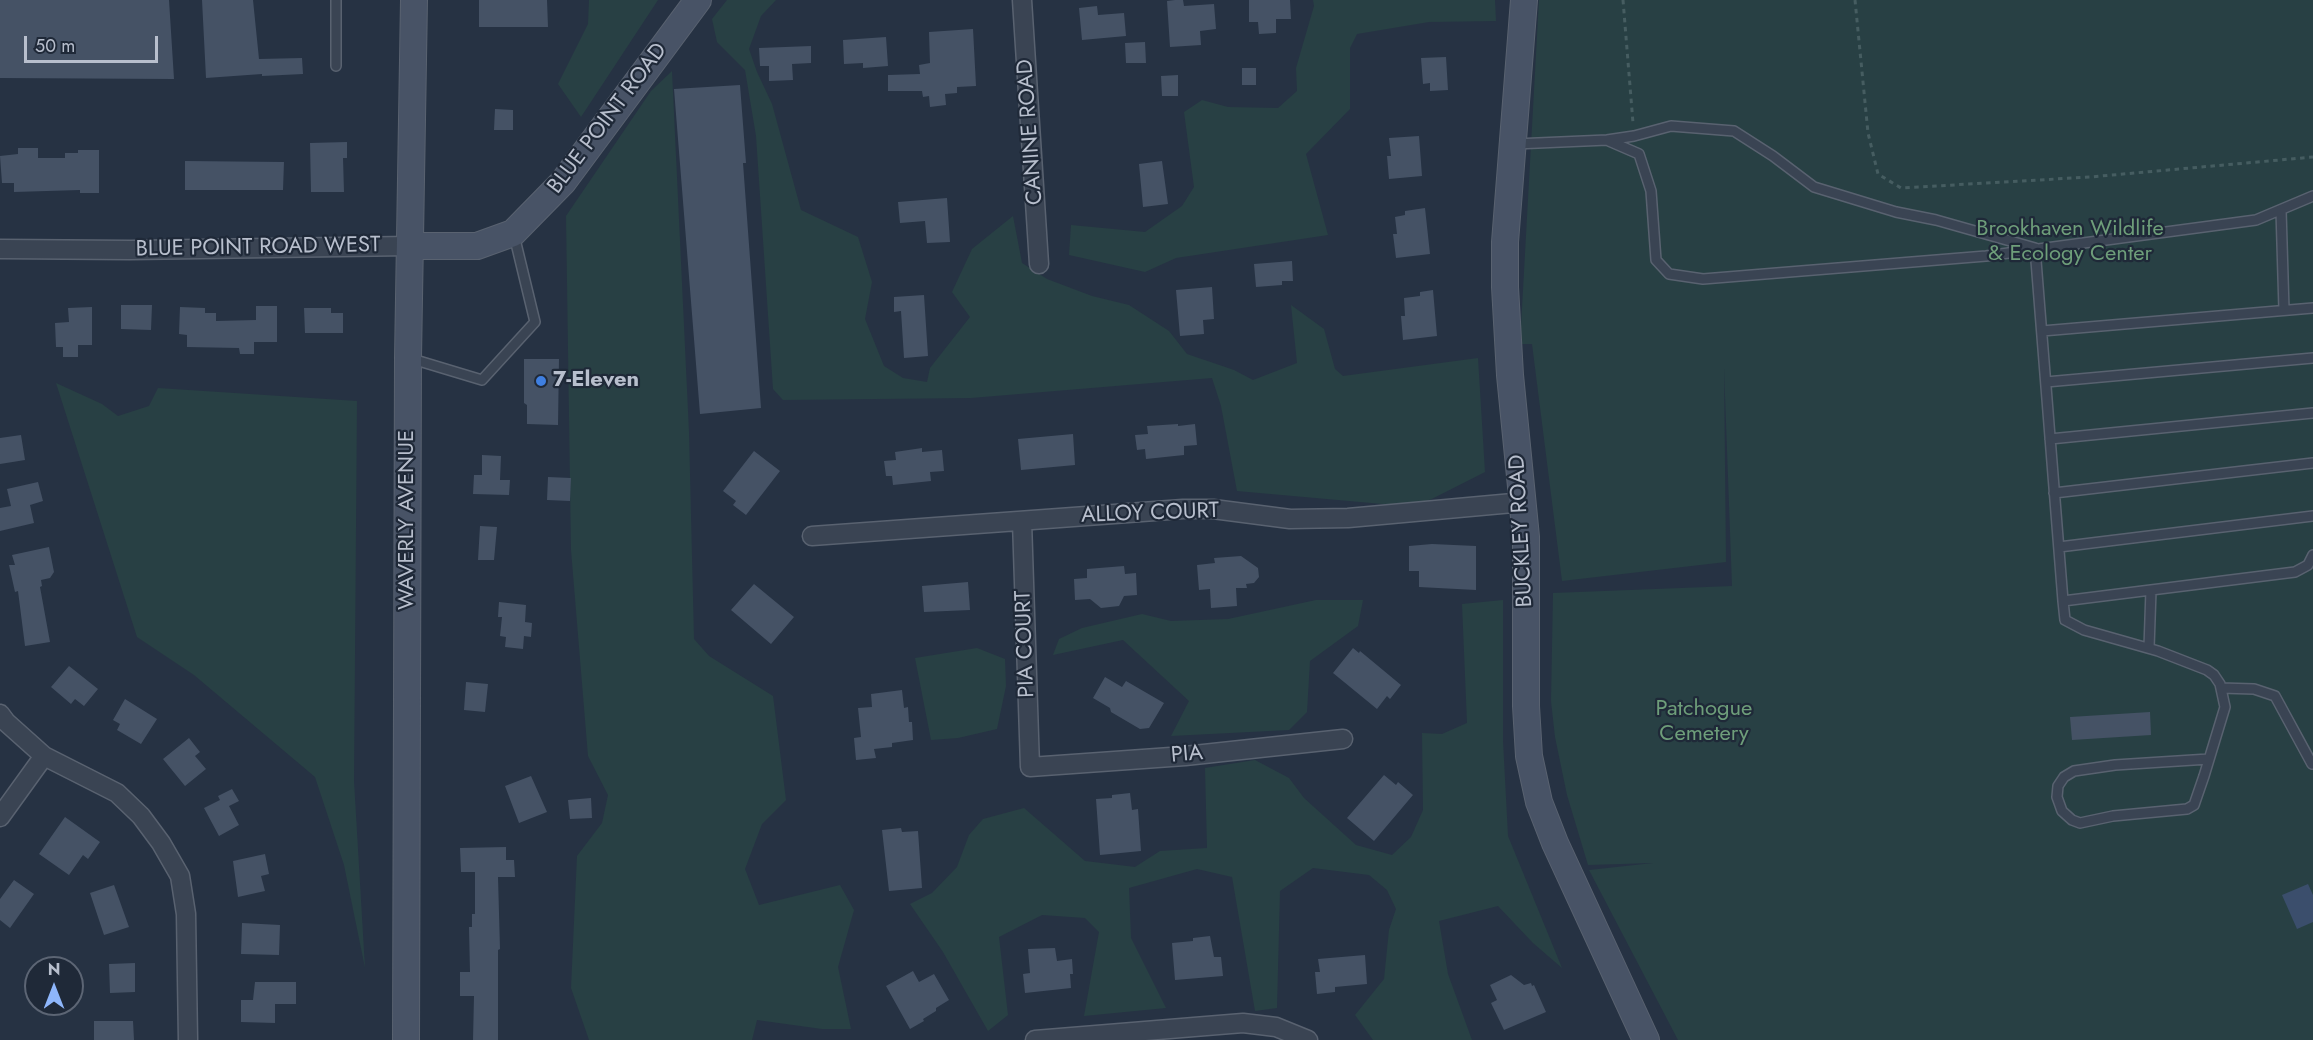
<!DOCTYPE html>
<html>
<head>
<meta charset="utf-8">
<style>
	body { margin:0 }
	#map { position:relative; width:2313px; height:1040px; overflow:hidden; background:#263243; font-family:Jost,sans-serif }
	canvas { display:block }
	.north { position:absolute; left:24px; top:956px; width:60px; height:60px; box-sizing:border-box; background:#1f2938; border:2px solid #5c6574; border-radius:50%; rotate:0deg; font-size:16px; font-weight:700; line-height:24px; text-align:center; color:#b8bfcd }
	.north::after { content:''; display:block; margin:auto; width:21px; height:27px; background:#8eb6fb; clip-path:polygon(50% 0,100% 100%,50% 72%,0 100%) }
	.scale { position:absolute; left:24px; top:36px; width:134px; height:27px; box-sizing:border-box; border:3px solid #b8bfcd; border-top:0; padding-left:8px; font-size:18px; line-height:21px; white-space:nowrap; color:#b8bfcd; -webkit-text-stroke:4px #1f2938; paint-order:stroke }
</style>
</head>
<body>
<div id="map">
<canvas width="2313" height="1040"></canvas>
<div class="north">N</div>
<div class="scale">50 m</div>
</div>
<script>
const ctx = document.querySelector('canvas').getContext('2d');
ctx.lineJoin = 'round';
function paint(path, color) { ctx.fillStyle = color; ctx.fill(path, 'evenodd'); }
const shape = rows => new Path2D(rows.map(r => 'M' + r).join(''));
function stroke(path, color, width, dash) { ctx.strokeStyle = color; ctx.lineWidth = width; ctx.lineCap = dash ? 'butt' : 'round'; ctx.setLineDash(dash || []); ctx.stroke(path); }
function label(font, color, halo, rows, align = 'center') {
  ctx.font = font + ' Jost,sans-serif'; ctx.lineWidth = 4.5; ctx.setLineDash([]); ctx.textBaseline = 'middle'; ctx.strokeStyle = halo; ctx.fillStyle = color; for (const [text, x, y, turn = 0] of rows) {
    ctx.save(); ctx.translate(x, y); ctx.rotate((+turn || 0) * Math.PI / 180); ctx.textAlign = isNaN(turn) ? turn : align; if (halo) ctx.strokeText(text, 0, 0); ctx.fillText(text, 0, 0); ctx.restore();
  }
}
paint(shape([
	[589,0,658,0,581,117,558,84,588,24],
	[727,0,776,0,761,16,749,49,757,72,772,104,801,210,858,237,872,282,865,319,884,366,903,378,927,382,930,368,970,317,952,292,972,249,1013,216,1022,263,1047,279,1092,296,1129,305,1169,331,1187,354,1234,370,1253,380,1297,363,1291,305,1324,329,1335,369,1343,376,1478,358,1485,472,1416,507,1237,491,1221,406,1212,378,971,398,783,400,773,389,756,136,745,70,717,42,712,19],
	[1313,0,1495,0,1496,21,1429,22,1357,34,1350,48,1350,109,1306,154,1328,235,1176,258,1145,272,1069,255,1071,225,1145,232,1182,206,1194,187,1184,112,1202,100,1228,107,1278,108,1297,91,1296,68,1314,6],
	[1539,0,2313,0,2313,1040,1678,1040,1589,870,1653,863,1588,865,1567,795,1555,737,1551,701,1553,593,1732,586,1724,368,1726,562,1562,581,1532,344,1520,344],
	[672,71,689,432,694,639,709,656,773,696,786,800,762,824,745,869,759,905,840,885,854,910,838,967,851,1029,822,1029,757,1020,752,1040,589,1040,571,988,577,856,602,823,608,795,588,756,571,550,566,216,651,91],
	[56,383,102,404,118,416,149,406,158,388,357,401,354,781,365,968,344,865,315,777,194,675,137,637],
	[1316,600,1363,600,1358,626,1310,661,1307,712,1289,730,1171,736,1189,701,1123,640,1053,655,1059,639,1082,628,1142,614,1171,621,1228,619],
	[1503,600,1503,741,1508,836,1562,968,1533,943,1498,906,1439,921,1448,974,1472,1040,1373,1040,1355,1015,1384,979,1389,930,1396,909,1387,890,1369,875,1313,868,1280,891,1277,1008,1255,1011,1232,877,1197,869,1129,888,1131,938,1166,1008,1084,1016,1099,932,1085,918,1042,915,999,937,1008,1015,988,1031,943,952,910,904,932,893,957,867,969,835,983,819,1024,808,1085,861,1135,867,1160,851,1207,848,1205,768,1255,760,1289,778,1304,798,1356,845,1392,855,1411,837,1423,810,1422,733,1442,734,1467,723,1462,604],
	[977,648,1005,659,1006,686,997,729,958,738,931,740,915,658]
]), '#284044');
paint(shape([
	[2308,884,2313,895,2313,922,2297,929,2282,895]
]), '#3b4e6c');
paint(shape([
	[0,0,169,0,174,79,0,78],
	[202,0,253,0,259,59,302,58,303,74,262,76,262,74,206,78],
	[479,0,547,0,548,27,479,27],
	[1175,0,1183,0,1184,6,1214,4,1216,29,1200,31,1201,45,1170,47,1167,1],
	[1249,0,1290,0,1291,19,1276,19,1276,33,1259,34,1258,22,1249,22],
	[1097,6,1098,15,1124,13,1126,36,1082,40,1079,8],
	[973,29,976,86,957,87,957,93,945,94,946,105,930,107,929,96,923,97,922,91,888,91,888,75,920,74,919,65,930,63,929,32],
	[886,37,888,66,863,68,863,63,844,64,843,40],
	[1145,42,1146,63,1126,63,1125,43],
	[811,46,811,63,792,64,793,80,769,81,769,66,760,66,759,48],
	[1446,57,1448,90,1430,91,1430,83,1423,84,1421,58],
	[1242,68,1256,68,1256,85,1242,85],
	[1178,75,1178,96,1162,96,1161,76],
	[740,85,746,163,743,163,761,408,700,414,674,89],
	[495,109,513,110,513,130,494,130],
	[1419,136,1422,176,1389,179,1387,156,1391,156,1389,138],
	[347,142,347,158,343,158,344,192,311,192,310,143],
	[18,148,38,148,38,158,65,158,65,153,78,153,78,150,99,150,99,193,80,193,80,190,14,192,14,183,2,183,0,156,18,154],
	[185,161,284,162,283,190,185,190],
	[1162,161,1168,204,1143,207,1139,164],
	[947,198,950,242,927,243,925,221,900,223,898,202],
	[1425,208,1430,254,1396,258,1393,234,1397,234,1395,217,1405,215,1405,211],
	[1292,261,1293,281,1282,281,1282,285,1256,287,1254,264],
	[1212,287,1214,319,1203,320,1204,334,1180,336,1176,290],
	[1433,290,1437,336,1403,340,1401,316,1405,316,1404,298,1420,296,1420,292],
	[924,295,928,356,904,358,901,311,894,312,894,297],
	[121,305,152,305,151,330,121,329],
	[256,306,277,306,277,342,254,342,254,354,240,354,239,348,187,347,187,335,179,334,180,307,205,308,205,313,216,313,216,321,256,320],
	[92,307,92,345,78,345,78,357,63,357,63,347,56,347,55,323,69,322,68,308],
	[304,308,331,308,331,313,343,313,343,333,305,333],
	[524,359,559,359,558,425,527,424,527,405,524,403],
	[1178,424,1178,426,1195,424,1197,445,1184,446,1184,455,1146,459,1145,449,1137,450,1135,435,1148,434,1147,426],
	[1073,434,1075,465,1021,470,1018,439],
	[21,435,25,460,0,464,0,438],
	[922,448,922,452,942,450,944,471,930,472,931,481,893,485,892,476,886,476,884,461,896,460,895,452],
	[754,451,780,471,746,515,733,505,736,501,723,491],
	[482,455,501,456,500,480,510,480,509,495,473,494,474,475,482,475],
	[548,477,571,478,570,501,547,500],
	[38,482,43,501,30,505,34,523,0,531,0,508,11,506,7,489],
	[480,526,497,527,494,560,478,560],
	[1432,544,1476,546,1476,590,1419,587,1419,571,1409,571,1409,546],
	[49,547,54,572,50,578,41,580,42,586,40,587,50,642,25,646,18,591,15,592,9,565,15,565,12,555],
	[1241,556,1258,568,1259,577,1254,583,1246,584,1247,588,1236,588,1237,606,1211,608,1210,589,1199,590,1197,565,1215,563,1214,558],
	[1124,566,1125,574,1136,573,1137,595,1124,596,1119,606,1101,608,1090,599,1075,600,1074,579,1087,578,1087,569],
	[968,582,970,610,924,612,922,586],
	[754,584,794,617,771,644,731,610],
	[499,602,526,605,525,622,532,623,531,637,524,636,523,649,505,647,506,637,500,636,502,617,498,617],
	[1353,648,1359,653,1360,651,1401,685,1390,699,1387,696,1377,709,1333,673],
	[69,666,98,689,84,706,75,699,71,704,51,687],
	[1105,677,1122,687,1126,681,1164,703,1149,728,1140,729,1111,712,1110,708,1093,698],
	[466,682,488,684,485,712,464,710],
	[902,690,904,708,908,707,909,722,912,722,913,740,892,743,892,747,874,749,876,758,856,760,854,738,861,737,858,708,872,707,871,694],
	[125,699,157,719,141,744,117,730,120,724,113,720],
	[2150,712,2151,735,2072,740,2070,717],
	[189,738,200,752,195,756,206,769,185,786,163,759],
	[1384,775,1396,785,1398,782,1413,795,1374,841,1347,818],
	[531,776,547,812,519,823,505,786],
	[232,789,239,801,229,806,239,825,219,836,204,808,220,800,218,796],
	[1130,793,1132,810,1138,809,1141,851,1100,855,1096,799,1112,798,1112,795],
	[591,798,592,818,570,819,568,800],
	[65,817,100,842,88,859,83,855,69,875,39,854],
	[901,828,902,832,918,831,922,888,889,891,882,830],
	[506,847,506,860,514,860,515,877,498,877,500,949,498,950,498,1040,473,1040,474,996,460,996,460,972,470,972,469,927,472,927,472,914,475,914,475,872,461,872,460,848],
	[265,854,269,874,261,876,265,891,238,897,233,861],
	[14,880,34,894,10,928,0,920,0,899],
	[114,885,129,927,104,935,90,893],
	[242,923,280,925,279,955,241,954],
	[1210,936,1214,957,1221,957,1223,976,1175,980,1172,943,1193,941,1193,938],
	[1055,948,1057,961,1072,959,1073,974,1070,974,1071,988,1025,993,1023,974,1030,973,1028,949],
	[1365,955,1367,984,1335,987,1335,992,1317,994,1315,972,1320,972,1318,959],
	[135,963,135,992,110,993,109,964],
	[913,971,919,982,934,974,949,1000,936,1008,936,1011,923,1019,924,1021,910,1029,886,986],
	[1511,975,1524,985,1531,983,1532,986,1534,985,1546,1012,1504,1030,1491,1003,1497,1000,1490,985],
	[255,982,296,982,296,1004,275,1004,275,1023,241,1022,241,1000,253,1000],
	[94,1021,133,1021,134,1040,94,1040]
]), '#455265');
const lane = shape([
	[336,66,336,0],
	[1609,141,1639,154,1651,191,1656,260,1669,274,1703,279,1986,256,2256,220,2313,196],
	[1515,144,1607,140,1634,136,1671,126,1734,131,1773,156,1814,187,1896,212,1936,220,2035,248,2063,601,2295,572,2308,565,2313,555],
	[2281,210,2284,310],
	[2042,331,2313,308],
	[409,358,482,380,535,322,514,235],
	[2046,382,2313,358],
	[2050,439,2313,413],
	[2054,493,2313,463],
	[2059,547,2313,516],
	[2063,601,2065,620,2084,630,2158,651,2207,670,2214,675,2220,684,2225,707,2204,776,2194,805,2187,809,2113,816,2080,823,2072,820,2062,811,2057,797,2058,786,2064,777,2074,771,2115,765,2209,759],
	[2149,648,2151,590],
	[2221,688,2254,689,2275,696,2312,764]
]);
const street = shape([
	[1022,0,1039,264],
	[0,249,130,250,410,246],
	[1022,521,1030,767,1185,756,1343,739],
	[812,536,1183,509,1213,509,1290,519,1348,518,1524,502],
	[0,714,6,722,44,756,117,793,141,816,161,843,180,876,186,914,188,1040],
	[0,817,44,756],
	[1035,1040,1243,1023,1276,1027,1308,1040]
]);
const secondary = shape([
	[1524,0,1505,242,1505,287,1510,375,1526,537,1526,706,1529,756,1539,802,1555,843,1646,1040],
	[410,246,477,246,513,233,563,182,698,0],
	[406,1040,408,358,414,0]
]);
stroke(lane, '#596270', 12);
stroke(street, '#596270', 21);
stroke(secondary, '#596270', 28);
stroke(shape([
	[1623,0,1633,123],
	[1855,0,1868,133,1878,174,1901,188,2090,177,2313,157]
]), '#465d61', 3, [4.5, 4.5]);
stroke(lane, '#3a4453', 9);
stroke(street, '#3a4453', 18);
stroke(secondary, '#485366', 26);
for (const [x, y, r, color] of [
	[541,381,6,"#3f7fe0"]
]) { const dot = new Path2D(); dot.arc(x, y, r, 0, 2 * Math.PI); ctx.fillStyle = color; ctx.fill(dot); stroke(dot, '#1f2938', 2); }
label('22px', '#b8bfcd', '#1f2938', [
	["BLUE POINT ROAD",608,119,-53],
	["CANINE ROAD",1031,132,-94],
	["BLUE POINT ROAD WEST",258,248,-1],
	["ALLOY COURT",1150,514,-2],
	["WAVERLY AVENUE",408,520,-90],
	["BUCKLEY ROAD",1522,531,-93],
	["PIA COURT",1026,644,-92],
	["PIA",1187,755,-5]
]);
label('22px', '#6e9e7a', '#1f2938', [
	["Brookhaven Wildlife",2070,230],
	["& Ecology Center",2070,255],
	["Patchogue",1704,710],
	["Cemetery",1704,735]
]);
label('bold 22px', '#b8bfcd', '#1f2938', [
	["7-Eleven",553,381]
], 'left');
</script>
</body>
</html>
